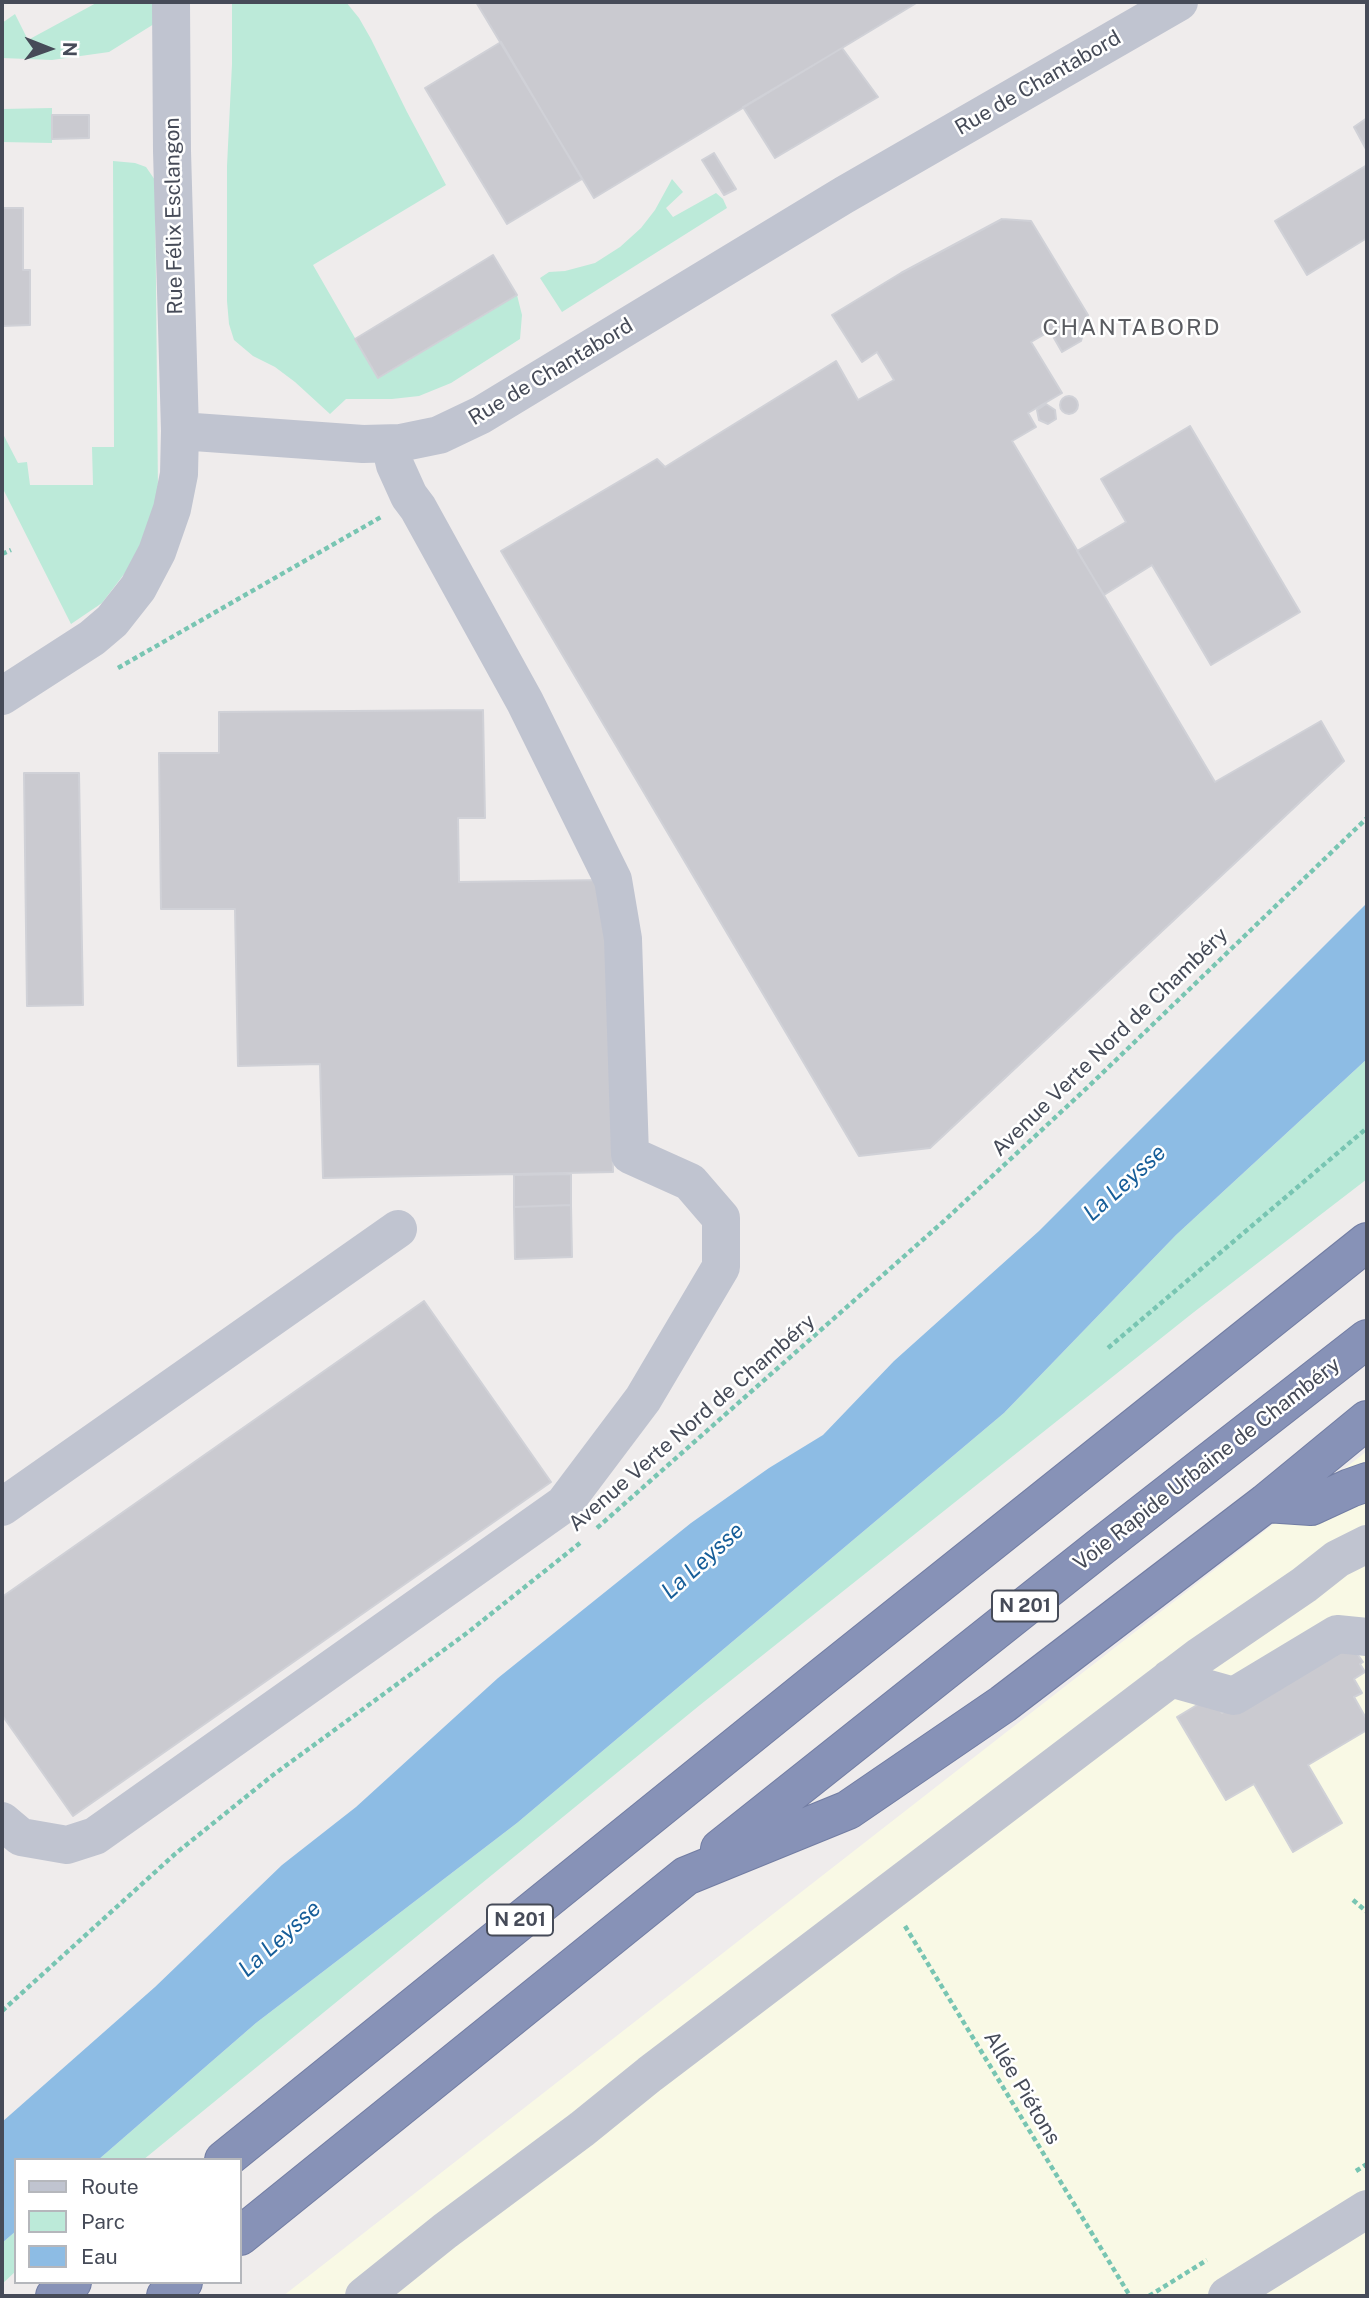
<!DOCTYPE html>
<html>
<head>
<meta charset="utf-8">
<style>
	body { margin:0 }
	#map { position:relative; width:1369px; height:2298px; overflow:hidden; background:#efecec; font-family:"Public Sans",sans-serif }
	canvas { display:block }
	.frame { position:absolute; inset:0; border:4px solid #464b58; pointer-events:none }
	.legend { position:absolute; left:14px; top:2158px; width:228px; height:126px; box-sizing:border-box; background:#fff; border:2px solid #b5b7bc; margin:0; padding:9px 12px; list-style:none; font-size:21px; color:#464b58 }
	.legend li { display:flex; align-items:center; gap:14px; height:35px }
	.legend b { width:35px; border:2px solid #b5b7bc }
	.north { position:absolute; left:14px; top:14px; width:70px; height:70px; -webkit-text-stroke:5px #fff; paint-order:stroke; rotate:91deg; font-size:19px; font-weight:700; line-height:28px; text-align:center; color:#464b58 }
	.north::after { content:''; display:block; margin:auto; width:24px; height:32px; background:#464b58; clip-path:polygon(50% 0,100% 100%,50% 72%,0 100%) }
</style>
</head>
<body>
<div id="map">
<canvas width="1369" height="2298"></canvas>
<div class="frame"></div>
<ul class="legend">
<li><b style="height:9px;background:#c0c4d0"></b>Route</li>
<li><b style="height:19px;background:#bcead9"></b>Parc</li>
<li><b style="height:19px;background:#8dbce4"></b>Eau</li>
</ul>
<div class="north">N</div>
</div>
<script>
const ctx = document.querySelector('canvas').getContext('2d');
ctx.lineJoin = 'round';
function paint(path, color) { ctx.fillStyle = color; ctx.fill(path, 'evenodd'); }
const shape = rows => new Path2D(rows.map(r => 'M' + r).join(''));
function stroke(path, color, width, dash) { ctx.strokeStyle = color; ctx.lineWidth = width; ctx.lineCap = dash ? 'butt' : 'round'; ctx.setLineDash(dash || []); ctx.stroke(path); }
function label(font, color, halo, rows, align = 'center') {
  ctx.font = font + ' "Public Sans",sans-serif'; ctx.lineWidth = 5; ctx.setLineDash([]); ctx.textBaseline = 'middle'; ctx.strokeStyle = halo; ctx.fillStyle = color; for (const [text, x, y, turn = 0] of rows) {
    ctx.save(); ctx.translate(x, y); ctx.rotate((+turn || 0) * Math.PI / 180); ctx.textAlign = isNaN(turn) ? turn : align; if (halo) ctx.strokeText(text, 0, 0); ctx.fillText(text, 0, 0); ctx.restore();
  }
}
paint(shape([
	[1367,1451,1367,2296,283,2296]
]), '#f9f9e5');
paint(shape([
	[98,2,154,2,154,24,109,52,52,60,2,58,2,23,15,14,28,40],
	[232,2,346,2,359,18,371,39,407,112,446,185,313,265,378,378,517,295,522,315,520,339,451,383,419,396,392,399,346,399,330,414,295,382,275,367,253,356,234,340,229,324,227,301,227,166,232,64],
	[52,108,52,143,2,142,2,109],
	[113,161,135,163,146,167,155,180,158,493,144,548,102,603,71,624,2,487,2,432,18,463,27,462,30,485,93,485,92,447,114,447],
	[672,179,683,192,666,208,673,217,716,193,723,199,727,208,562,312,540,278,549,272,565,271,595,263,620,247,641,228,655,210],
	[1367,1059,1367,1179,1194,1312,700,1705,143,2160,98,2160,256,2023,517,1823,1004,1413,1176,1235],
	[16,2231,16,2271,2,2284,2,2243]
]), '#bcead9');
paint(shape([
	[1367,903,1367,1059,1176,1235,1004,1413,517,1823,256,2023,98,2160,16,2160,16,2231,2,2243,2,2122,155,1987,282,1865,356,1807,498,1678,691,1523,769,1468,823,1435,894,1361,1039,1231]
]), '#8dbce4');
const building = shape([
	[476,2,918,2,594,198,476,2],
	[501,42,582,179,507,224,425,88,501,42],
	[842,48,878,97,775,158,743,107,842,48],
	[52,115,89,115,89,138,52,139,52,115],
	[1367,118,1367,151,1354,127,1367,118],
	[714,153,736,189,724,195,702,160,714,153],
	[1367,165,1367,238,1307,275,1275,221,1367,165],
	[2,208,23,208,23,270,30,270,30,325,2,326,2,208],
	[1002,219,1031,221,1088,315,1081,341,1062,352,1050,331,1031,342,1062,393,1028,413,1036,427,1012,441,1215,782,1321,721,1344,761,930,1148,859,1156,501,551,657,459,665,467,836,361,858,400,894,380,877,352,862,362,832,315,901,273,1002,219],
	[493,255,517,295,378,378,355,339,493,255],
	'1060 405a9 9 0 1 1 18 0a9 9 0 1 1-18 0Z',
	[1046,404,1055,410,1056,419,1048,424,1039,420,1037,410,1046,404],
	[1190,426,1300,612,1211,665,1152,565,1104,595,1077,551,1126,522,1101,479,1190,426],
	[483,710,485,818,458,818,459,882,606,880,613,1172,323,1178,320,1064,238,1066,235,909,161,909,159,753,219,753,219,712,483,710],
	[24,773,79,773,83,1005,27,1006,24,773],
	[571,1174,571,1205,514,1207,514,1175,571,1174],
	[571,1205,572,1257,515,1259,514,1207,571,1205],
	[424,1301,551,1482,73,1816,2,1715,2,1597,424,1301],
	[1342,1643,1358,1655,1363,1662,1360,1664,1365,1672,1354,1679,1362,1693,1354,1697,1367,1720,1367,1730,1308,1765,1342,1823,1293,1852,1254,1784,1226,1800,1177,1717,1212,1696,1222,1713,1342,1643]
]);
paint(building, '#cacad0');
stroke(building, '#d0d1d7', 2);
const highway = shape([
	[1266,1503,1311,1506,1350,1488,1367,1482],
	[720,1849,1099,1548,1367,1339],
	[224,2160,817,1681,1367,1242],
	[240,2236,686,1876,848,1810,1003,1704,1266,1503,1367,1420],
	[55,2296,72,2282],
	[166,2296,183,2282]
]);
stroke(highway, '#727da3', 40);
stroke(shape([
	[2,554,11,550],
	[118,668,381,517],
	[1108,1348,1367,1128],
	[597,1528,944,1221,1090,1085,1367,818],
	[1353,1900,1367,1912],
	[905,1926,1130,2296],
	[2,2011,175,1854,273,1775,467,1633,580,1543],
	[1356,2171,1367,2164],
	[1149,2296,1207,2260]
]), '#78c5b2', 4.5, [5, 3.5]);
stroke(shape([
	[180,431,363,444,400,443,439,435,481,415,844,195,1179,2],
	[2,696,92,638,112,621,138,588,157,552,172,509,179,474,180,431,172,151,171,2],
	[2,1507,398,1229],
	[1170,1678,1234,1696,1337,1634,1367,1637],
	[2,1821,21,1837,67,1845,95,1836,564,1504,643,1399,721,1267,721,1218,690,1182,630,1155,623,939,613,880,525,702,418,508,409,496,395,465,390,444],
	[364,2296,445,2231,582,2129,650,2074,1200,1656,1304,1585,1337,1559,1367,1544],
	[1227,2296,1367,2209]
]), '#c0c4d0', 38);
stroke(highway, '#8792b7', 38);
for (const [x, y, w] of [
	[1025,1606,66],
	[520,1920,66]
]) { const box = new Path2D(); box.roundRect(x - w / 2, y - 15.5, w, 31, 5); ctx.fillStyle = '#fff'; ctx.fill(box); stroke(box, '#464b58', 2); }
label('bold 19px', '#464b58', null, [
	["N 201",1025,1606],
	["N 201",520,1920]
]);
label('21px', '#464b58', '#fff', [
	["Rue de Chantabord",1038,83,-30],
	["Rue Félix Esclangon",174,216,-91],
	["Rue de Chantabord",551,372,-31],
	["Avenue Verte Nord de Chambéry",1110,1042,-44],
	["Avenue Verte Nord de Chambéry",692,1423,-41],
	["Voie Rapide Urbaine de Chambéry",1207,1464,-38],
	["Allée Piétons",1022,2088,59]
]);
ctx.letterSpacing = '2px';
label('23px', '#595b60', '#fff', [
	["CHANTABORD",1132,328]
]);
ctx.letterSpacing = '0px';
label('italic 23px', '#175e99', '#fff', [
	["La Leysse",1125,1183,-42],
	["La Leysse",703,1561,-42],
	["La Leysse",280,1939,-42]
]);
</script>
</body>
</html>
